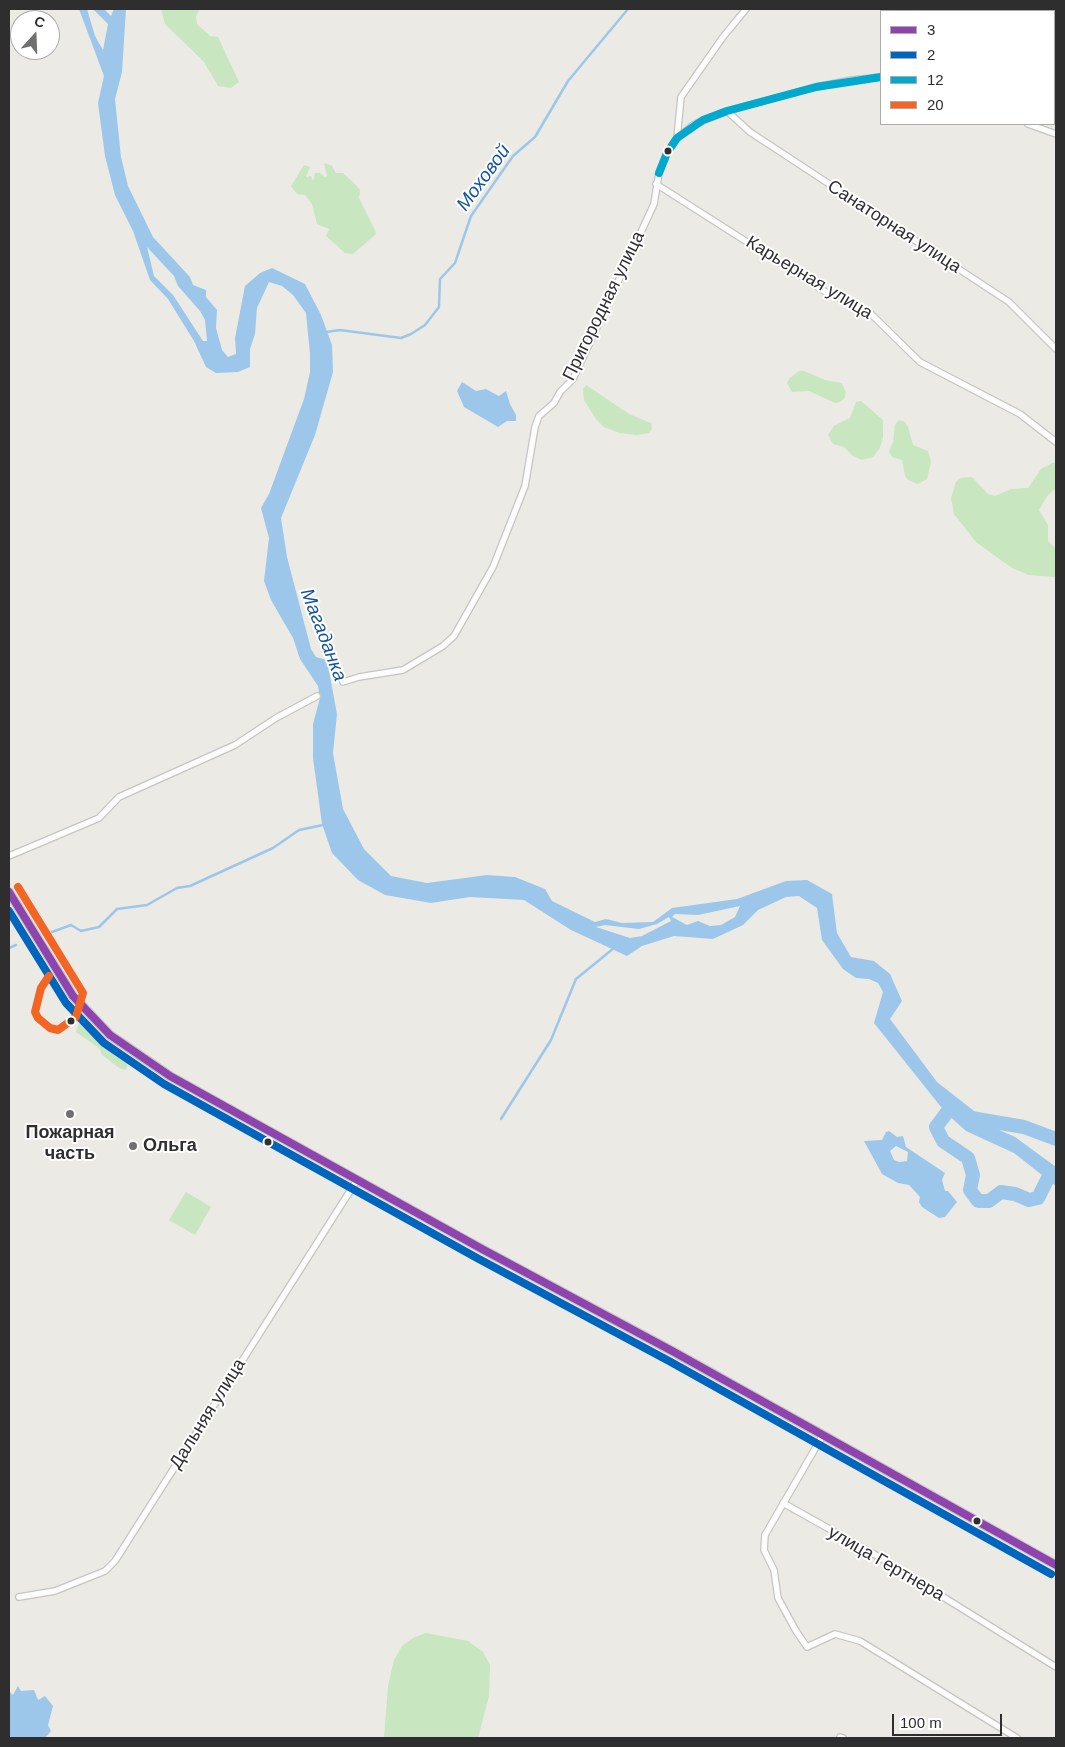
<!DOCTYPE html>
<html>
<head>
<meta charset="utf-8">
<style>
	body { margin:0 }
	#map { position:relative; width:1065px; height:1747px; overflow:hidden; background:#eceae4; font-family:Arial,sans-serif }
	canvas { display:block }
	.frame { position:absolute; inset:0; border:10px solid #2e2e2e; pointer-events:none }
	.legend { position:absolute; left:880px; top:10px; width:175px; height:115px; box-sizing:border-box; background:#fff; border:1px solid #ababab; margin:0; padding:6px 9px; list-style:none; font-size:15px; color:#2e2e2e }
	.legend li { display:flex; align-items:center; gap:10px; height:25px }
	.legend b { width:25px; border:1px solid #ababab }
	.north { position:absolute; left:10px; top:10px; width:50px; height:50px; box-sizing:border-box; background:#fff; border:1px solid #ababab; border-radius:50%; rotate:20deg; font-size:14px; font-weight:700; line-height:20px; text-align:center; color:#2e2e2e }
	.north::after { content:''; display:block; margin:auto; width:18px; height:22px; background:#70706e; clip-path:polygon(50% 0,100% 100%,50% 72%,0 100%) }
	.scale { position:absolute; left:892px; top:1714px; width:110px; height:22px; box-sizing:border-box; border:2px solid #2e2e2e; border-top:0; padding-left:6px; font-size:15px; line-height:18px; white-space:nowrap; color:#2e2e2e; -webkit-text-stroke:4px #fff; paint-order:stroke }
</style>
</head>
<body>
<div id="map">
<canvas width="1065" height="1747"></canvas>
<div class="frame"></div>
<ul class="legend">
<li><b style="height:6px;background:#8e44ad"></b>3</li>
<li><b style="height:6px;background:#0065bd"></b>2</li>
<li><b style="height:6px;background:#00a9ce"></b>12</li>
<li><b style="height:6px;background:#f26522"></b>20</li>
</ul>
<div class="north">С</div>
<div class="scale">100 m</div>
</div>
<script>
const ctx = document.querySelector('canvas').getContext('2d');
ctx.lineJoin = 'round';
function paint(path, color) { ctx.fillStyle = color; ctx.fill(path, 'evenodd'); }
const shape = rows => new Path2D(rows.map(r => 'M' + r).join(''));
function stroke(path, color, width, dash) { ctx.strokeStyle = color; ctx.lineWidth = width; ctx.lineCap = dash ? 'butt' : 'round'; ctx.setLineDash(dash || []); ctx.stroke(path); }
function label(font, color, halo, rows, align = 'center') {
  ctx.font = font + ' Arial,sans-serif'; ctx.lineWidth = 4; ctx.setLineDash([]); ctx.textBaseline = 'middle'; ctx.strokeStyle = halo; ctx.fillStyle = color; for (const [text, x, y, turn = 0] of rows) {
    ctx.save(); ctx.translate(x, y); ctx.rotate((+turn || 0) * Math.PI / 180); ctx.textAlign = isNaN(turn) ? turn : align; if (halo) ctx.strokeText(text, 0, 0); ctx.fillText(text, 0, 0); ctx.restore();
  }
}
paint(shape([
	[161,9,200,9,196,16,197,24,210,36,218,37,239,82,231,88,218,86,204,62,165,24],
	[324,163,332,166,336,173,343,173,357,186,360,190,359,198,375,230,376,234,353,254,345,253,326,236,329,229,317,224,312,204,305,195,297,194,291,186,304,165,310,167,306,177,311,176,313,181,315,173,320,173,325,177,327,176],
	[799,371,804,371,825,380,842,383,846,393,844,399,840,402,835,403,809,391,792,392,787,383,790,378],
	[586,385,629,414,651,423,652,429,649,433,637,435,620,433,604,427,596,419,584,400,583,389],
	[861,401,883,420,883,437,880,448,873,457,862,460,852,455,844,447,833,444,828,435,834,426,850,418,856,402],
	[899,420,905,422,908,427,913,445,928,451,931,462,927,479,918,484,908,480,905,476,902,460,892,457,889,452,893,442,895,425],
	[1052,463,1056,463,1056,488,1048,495,1039,510,1048,525,1048,541,1056,549,1056,577,1029,575,1012,568,976,542,954,514,951,498,956,482,961,478,972,477,988,494,995,496,1011,489,1028,488,1041,469],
	[79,1023,128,1061,126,1070,119,1068,102,1055,100,1049,76,1032],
	[186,1192,211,1207,195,1235,169,1220],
	[426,1633,468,1641,483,1652,490,1665,489,1696,478,1738,384,1738,388,1686,394,1660,402,1646,413,1638]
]), '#c8e6bf');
paint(shape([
	[79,9,87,9,95,36,103,50,108,24,93,9,104,9,111,16,114,9,126,9,122,72,115,99,121,157,128,186,153,237,190,277,193,285,206,290,206,297,217,310,216,328,222,350,228,357,236,354,235,338,245,286,260,273,272,268,305,284,321,315,332,345,333,372,315,435,281,518,287,557,311,649,316,657,327,660,337,714,333,753,343,809,364,849,391,876,427,883,487,875,515,877,545,889,552,901,595,922,606,919,622,923,653,922,672,908,737,899,786,881,807,880,832,894,837,933,851,957,874,961,890,974,902,1001,890,1019,937,1082,997,1129,1015,1137,1056,1167,1056,1186,1014,1153,966,1131,945,1112,874,1023,883,992,878,983,869,979,856,978,843,969,822,940,817,908,799,896,786,897,758,910,743,925,713,939,674,936,642,946,627,956,571,930,524,900,470,897,431,903,385,895,358,880,332,853,322,824,313,758,313,724,320,698,318,686,300,659,293,638,271,600,264,581,269,538,261,508,269,494,304,399,310,372,310,354,306,313,293,295,282,286,269,282,257,308,255,334,250,349,250,367,238,372,216,373,206,367,194,341,168,299,150,280,133,231,115,195,105,156,98,103,104,76],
	[147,247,174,276,178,286,200,311,205,320,207,341,203,341,173,295,154,276],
	[740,906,735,917,721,925,710,926,698,921,687,925,672,917,675,914,698,915],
	[669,917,671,921,667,923,642,936,630,938,596,927,605,925,639,929,657,924],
	[462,382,476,391,486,389,499,396,506,391,510,404,516,415,516,421,507,421,498,427,464,407,457,391],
	[889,1131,897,1137,903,1136,906,1147,945,1173,942,1180,945,1191,948,1191,957,1202,945,1217,939,1218,922,1207,919,1202,920,1197,909,1185,898,1183,882,1174,864,1141,882,1140,886,1132],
	[896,1146,908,1152,907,1161,899,1162,894,1160,890,1151],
	[18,1686,21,1691,34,1690,38,1700,45,1696,53,1706,48,1725,51,1731,45,1738,9,1738,9,1691,13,1695]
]), '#9cc7ea');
stroke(shape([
	[326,332,340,330,401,338,411,334,425,325,439,307,440,279,455,263,471,216,513,156,535,137,568,81,628,9],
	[52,932,71,925,81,931,99,927,117,909,147,905,177,888,190,886,273,848,299,830,323,825],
	[9,948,16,945],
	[501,1119,551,1040,576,979,614,948]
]), '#9cc7ea', 2.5);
stroke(shape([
	[951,1107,936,1127,943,1141,968,1158,973,1175,970,1190,978,1201,989,1201,1001,1192,1015,1194,1029,1200,1038,1198,1051,1172],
	[971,1118,1024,1127,1056,1139]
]), '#9cc7ea', 14);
const minor = shape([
	[727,111,750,132,1009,302,1056,349],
	[1028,124,1056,134],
	[677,138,681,97,723,37,746,9],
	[656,184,824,291,870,313,920,362,1020,414,1056,442],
	[343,682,359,677,403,670,443,646,454,636,493,567,525,486,535,427,539,416,554,403,560,392,573,379,654,204,659,173,667,153,677,138,693,125,727,111,816,87,852,80,881,77],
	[9,856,99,818,119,797,235,745,276,718,317,696],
	[823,1435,765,1535,764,1550,774,1570,778,1598,796,1631,807,1647,835,1634,860,1641,1017,1738],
	[783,1503,874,1554,1056,1667],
	[19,1597,55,1591,105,1571,115,1561,357,1180],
	[840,1737,843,1738]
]);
const secondary = shape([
	[9,892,73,996,110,1035,170,1076,482,1249,674,1352,1056,1565]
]);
stroke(minor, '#c6c5c4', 8);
stroke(secondary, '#c6c5c4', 10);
stroke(minor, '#fcfcfb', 5.5);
stroke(secondary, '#fcfcfb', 8);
stroke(shape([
	[9,892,73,996,110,1035,170,1076,482,1249,674,1352,1056,1565]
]), '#8e44ad', 8);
stroke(shape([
	[9,911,66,1003,104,1043,164,1084,477,1258,669,1361,1051,1574]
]), '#0065bd', 8);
stroke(shape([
	[659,173,667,153,677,138,703,120,727,111,816,87,881,77]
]), '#00a9ce', 8);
stroke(shape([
	[18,887,83,993,76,1017,58,1030,50,1028,38,1018,35,1012,41,988,49,976]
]), '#f26522', 8);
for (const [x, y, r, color] of [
	[668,151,4.5,"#2e2e2e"],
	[71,1021,4.5,"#2e2e2e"],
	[70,1114,5,"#70706e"],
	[268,1142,4.5,"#2e2e2e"],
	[133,1146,5,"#70706e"],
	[977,1521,4.5,"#2e2e2e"]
]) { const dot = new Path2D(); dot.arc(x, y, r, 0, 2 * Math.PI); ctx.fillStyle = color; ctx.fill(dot); stroke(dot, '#fff', 2); }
label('18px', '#2e2e2e', '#fff', [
	["Санаторная улица",894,227,33],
	["Карьерная улица",809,278,31],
	["Пригородная улица",604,306,-64],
	["Дальняя улица",208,1414,-58],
	["улица Гертнера",886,1564,30]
]);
label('bold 18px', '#2e2e2e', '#fff', [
	["Пожарная",70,1133],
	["часть",70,1154],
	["Ольга",143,1146,"left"]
]);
label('italic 19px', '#12549e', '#fff', [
	["Моховой",484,178,-54],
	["Магаданка",323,635,69]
]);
</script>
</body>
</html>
